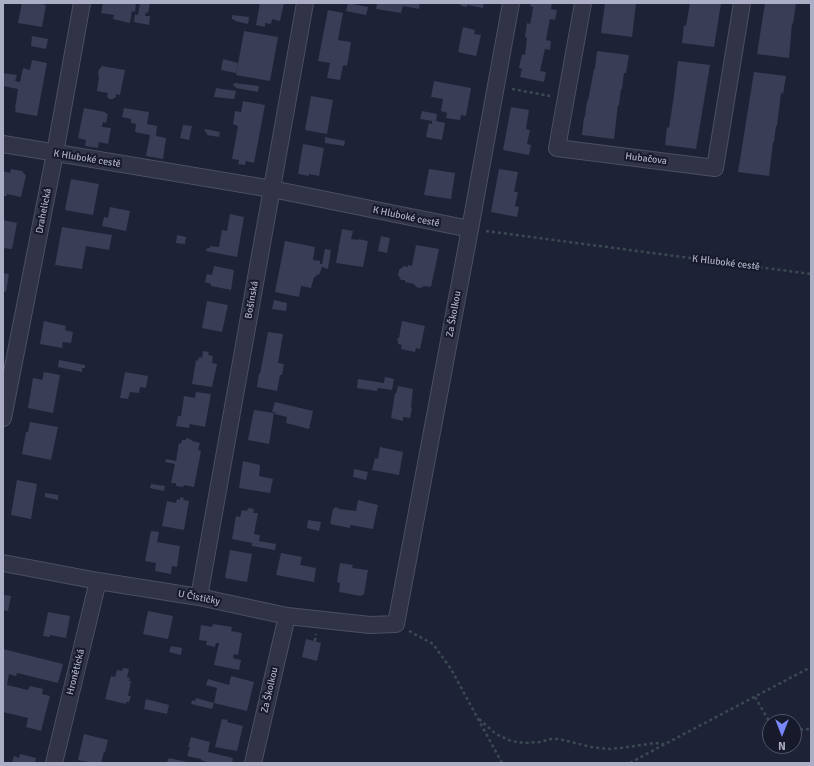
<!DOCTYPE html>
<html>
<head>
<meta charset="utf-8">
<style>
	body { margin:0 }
	#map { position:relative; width:814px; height:766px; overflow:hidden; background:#1e2236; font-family:Signika,sans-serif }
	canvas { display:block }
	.frame { position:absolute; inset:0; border:4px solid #abaec4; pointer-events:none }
	.north { position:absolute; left:762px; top:714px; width:40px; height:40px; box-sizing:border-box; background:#171a2b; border:1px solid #525568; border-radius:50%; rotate:180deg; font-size:11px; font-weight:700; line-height:16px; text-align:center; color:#abaec4 }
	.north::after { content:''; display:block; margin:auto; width:14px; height:18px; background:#7887fc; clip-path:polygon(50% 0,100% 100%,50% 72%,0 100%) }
</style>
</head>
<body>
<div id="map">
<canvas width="814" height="766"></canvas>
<div class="frame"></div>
<div class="north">N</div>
</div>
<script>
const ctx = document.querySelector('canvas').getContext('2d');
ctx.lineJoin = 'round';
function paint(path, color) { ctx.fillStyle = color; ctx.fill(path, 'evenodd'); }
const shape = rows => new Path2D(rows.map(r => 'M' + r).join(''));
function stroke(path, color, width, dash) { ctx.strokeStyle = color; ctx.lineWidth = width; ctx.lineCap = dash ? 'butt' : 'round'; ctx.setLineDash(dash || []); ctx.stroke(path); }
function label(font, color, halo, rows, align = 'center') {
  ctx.font = font + ' Signika,sans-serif'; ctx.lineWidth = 4; ctx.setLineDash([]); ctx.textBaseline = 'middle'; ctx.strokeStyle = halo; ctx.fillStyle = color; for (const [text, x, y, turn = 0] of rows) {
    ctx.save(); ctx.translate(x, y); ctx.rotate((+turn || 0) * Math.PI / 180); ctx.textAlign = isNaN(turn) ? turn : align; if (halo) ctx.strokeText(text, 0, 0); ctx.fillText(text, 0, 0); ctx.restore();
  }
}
paint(shape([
	[22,3,36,3,46,5,42,27,18,23],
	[103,3,136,3,135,12,132,11,130,23,113,19,114,15,101,13],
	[140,3,150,3,148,13,146,12,145,16,150,16,149,25,134,22,135,14,138,15],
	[260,3,284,3,280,21,272,19,271,24,265,23,265,27,256,25],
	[348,3,368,7,366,15,346,11],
	[377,3,420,3,419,9,403,6,401,13,376,9],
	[456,3,484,3,483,8,467,5,467,7,461,6,461,5],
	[531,3,552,3,551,9,557,10,555,20,550,19,548,29,546,40,551,41,550,50,545,49,540,71,546,72,544,82,520,77,522,69,519,68,522,54,525,55,527,38,525,37,527,23,530,24,532,15,533,7,530,6],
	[605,3,636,3,632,37,601,33],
	[690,3,721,3,714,47,682,43,684,25,686,26],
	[765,3,796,3,793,24,792,23,789,58,757,54],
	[328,10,343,13,338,40,351,42,347,66,344,65,343,66,340,80,327,78,330,63,318,61],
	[232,15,249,17,248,24,235,21,235,20,232,19],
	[463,27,475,30,474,34,481,35,476,56,458,52],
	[244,31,278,37,270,81,236,75],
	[32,36,48,39,46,49,31,46],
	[597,51,629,55,626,73,624,73,622,89,621,89,619,105,618,105,614,139,582,135,584,117,585,117,587,101,588,101,594,69,595,69],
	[223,59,238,63,236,73,221,70],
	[32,60,47,63,37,116,15,112,16,109,15,109,18,89,3,86,3,73,17,75,15,81,20,82,23,68,30,70],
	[678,61,710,65,696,149,665,145,667,127,669,128,674,95],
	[101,66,125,70,120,95,116,94,116,97,113,99,109,99,107,96,108,93,97,91,99,77,98,74,99,69,101,68],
	[754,72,786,76,783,94,781,93,779,110,779,109,777,126,776,126,774,142,773,142,769,176,738,172],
	[434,81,471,88,466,116,461,115,460,120,446,118,447,113,441,111,443,99,431,97],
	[234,83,259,86,258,92,236,88,235,86,233,86],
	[216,88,236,91,234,99,214,97],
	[311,96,333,100,327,134,305,130],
	[243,101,265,105,254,163,246,161,245,165,238,164,239,160,232,159,238,126,233,124,235,111,241,112],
	[511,107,529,110,526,129,530,130,527,144,531,145,529,155,503,150],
	[84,108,105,112,105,113,108,114,106,123,103,122,102,127,111,128,108,144,99,142,98,148,85,146,86,140,78,138],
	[124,108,149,112,147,124,157,126,156,136,166,138,163,159,146,156,150,135,135,132,136,124,131,123,131,119,122,117],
	[422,111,437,114,436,121,445,123,442,140,426,137,429,123,432,124,432,121,420,119],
	[183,125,192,126,189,140,180,138],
	[205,129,220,132,219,137,207,135,207,133,205,132],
	[325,137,345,141,344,146,325,143],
	[303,144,324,148,319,176,309,174,309,176,298,174],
	[11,169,22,171,26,176,21,197,7,194,7,196,3,196,3,171,10,173],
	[429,169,455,173,451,199,424,195],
	[499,169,518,172,514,192,518,192,515,206,519,207,517,217,491,212],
	[71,179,99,184,93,215,65,210],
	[110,207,130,211,126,231,102,226,104,217,108,218],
	[230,214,244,217,237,257,206,251,207,248,210,248,210,246,219,247,222,230,227,231],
	[3,220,17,223,12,249,3,248],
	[62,227,112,235,109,250,86,246,82,269,55,265],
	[342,229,353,231,351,239,358,240,358,239,368,241,363,267,336,263],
	[177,235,186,237,185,244,176,243],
	[381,236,390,238,387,253,378,251],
	[285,241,315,247,313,260,320,261,320,264,322,264,325,249,331,250,328,269,322,267,319,275,317,274,316,277,314,277,311,288,301,286,299,297,275,292],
	[416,245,439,249,431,287,424,286,421,288,416,287,414,284,405,282,405,280,401,280,398,275,399,270,404,266,408,267,408,265,412,266],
	[214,266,234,270,231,290,211,286,211,284,205,282,207,274,212,275],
	[3,273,9,274,6,292,3,291],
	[274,300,287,303,286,311,272,309],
	[207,301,228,305,222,332,202,328],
	[44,321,66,326,65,330,73,332,71,343,63,342,62,348,40,344],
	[402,321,425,326,420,349,416,348,415,352,401,349,402,345,398,344,398,341,397,340,398,338,399,338],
	[268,332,283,334,278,363,284,364,282,375,280,375,277,391,257,387,259,373,260,374],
	[203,351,209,352,208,355,213,356,212,363,217,364,212,387,192,384,196,360,198,361,199,357,202,358],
	[59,360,85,365,85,368,82,368,82,372,58,367],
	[44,372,60,375,53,413,28,408,33,378,42,380],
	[125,372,148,376,146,388,140,387,139,393,130,392,128,399,120,398],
	[385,377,394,379,392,390,378,388,377,391,357,388,358,379,384,383],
	[398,386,413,389,411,407,412,408,410,418,403,417,403,421,391,418,395,393,396,394],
	[196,392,211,394,205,427,190,424,189,428,176,426,178,416,181,416,184,396,195,398],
	[275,402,313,411,309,429,286,423,287,417,275,414,275,412,272,412],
	[254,410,274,413,269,444,248,440],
	[30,422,58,427,51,460,22,454,26,432,28,432],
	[186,438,192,440,192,441,200,443,198,450,201,451,194,487,184,485,183,487,176,486,176,483,171,483,175,464,165,462,166,459,176,461,179,443,181,444,182,440,186,440],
	[380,447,403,452,399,475,372,470,375,458,378,459],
	[243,461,260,465,259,476,273,479,270,493,239,488],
	[354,469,368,472,366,480,353,477],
	[17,480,37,484,31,519,11,515],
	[151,484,165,486,164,491,150,488],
	[45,493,58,495,58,500,45,497],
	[180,497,184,498,183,500,189,501,184,530,162,526,167,501,176,503,177,499,180,500],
	[358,500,378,505,373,529,350,525,350,528,330,524,333,509,336,507,339,509,356,511],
	[248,508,254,509,253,513,258,513,254,534,260,535,259,541,276,544,275,550,252,546,252,543,232,539,236,516,240,517,242,510,247,511],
	[308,520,321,522,319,531,307,528],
	[151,531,159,532,157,542,180,546,177,567,172,566,171,574,155,571,156,563,145,561],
	[230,550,252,554,247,582,225,578],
	[281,553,302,557,300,565,316,568,314,582,276,575],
	[340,563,353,565,352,568,368,570,364,594,361,596,339,592,340,583,337,582],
	[4,595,11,596,8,611,3,610,3,600],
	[148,611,173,616,168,639,143,634],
	[48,612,70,616,66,638,50,635,50,637,43,636],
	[213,624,232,627,231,631,242,633,238,655,234,654,233,658,241,660,239,670,214,665,219,643,216,643,215,647,206,645,207,641,199,640,201,625,212,627],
	[306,639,321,643,317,661,302,657],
	[171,646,182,648,181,655,169,652],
	[3,649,63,664,58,683,17,673,16,676,9,674,7,685,28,690,30,686,43,689,42,694,50,696,41,731,26,727,28,718,3,712],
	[123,668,129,669,127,677,130,678,129,681,131,681,128,696,131,696,129,702,126,702,126,704,105,699,111,676,115,677,117,670,122,671],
	[231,676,254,682,247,711,214,703,217,688,206,685,208,679,229,685],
	[196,698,214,703,212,709,191,704,192,700,195,701],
	[146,699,169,705,167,714,144,709],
	[222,719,228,720,227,722,243,726,237,751,215,747],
	[84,734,108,740,105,752,104,752,101,763,88,763,88,762,78,760],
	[191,737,210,742,208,752,233,758,232,763,209,763,201,760,201,759,187,756,190,747,188,747],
	[20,754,36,758,35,763,12,763,14,756,19,758],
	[169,758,187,762,187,763,169,763,167,762]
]), '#393d56');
const street = shape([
	[583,3,557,148,715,168,742,3],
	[3,144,272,189,470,229],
	[3,418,55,153,82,3],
	[3,563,98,581,199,597,287,616,370,625,396,624,470,229,511,3],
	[199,597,305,3],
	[54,763,98,581],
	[253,763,287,616]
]);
stroke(street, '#4c4f62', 18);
stroke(shape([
	[512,89,550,96],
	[486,231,811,274],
	[409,631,433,644,451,669,502,763],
	[315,641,316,634],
	[755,697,769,721,771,722],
	[479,719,496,734,511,741,524,743,540,742,551,739,559,739,591,747,608,749,621,748,655,743,664,744],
	[794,730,811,729],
	[630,763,665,744,811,667]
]), '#3a4952', 2.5, [3, 3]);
stroke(street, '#313447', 16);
label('10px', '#abaec4', '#171a2b', [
	["K Hluboké cestě",87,159,9],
	["Hubačova",646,159,7],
	["Drahelická",44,211,-79],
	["K Hluboké cestě",406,217,12],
	["K Hluboké cestě",726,263,7],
	["Bošínská",252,300,-80],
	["Za Školkou",454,314,-80],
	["U Čističky",199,598,11],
	["Hronětická",76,672,-76],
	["Za Školkou",270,690,-77]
]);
</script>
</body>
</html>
